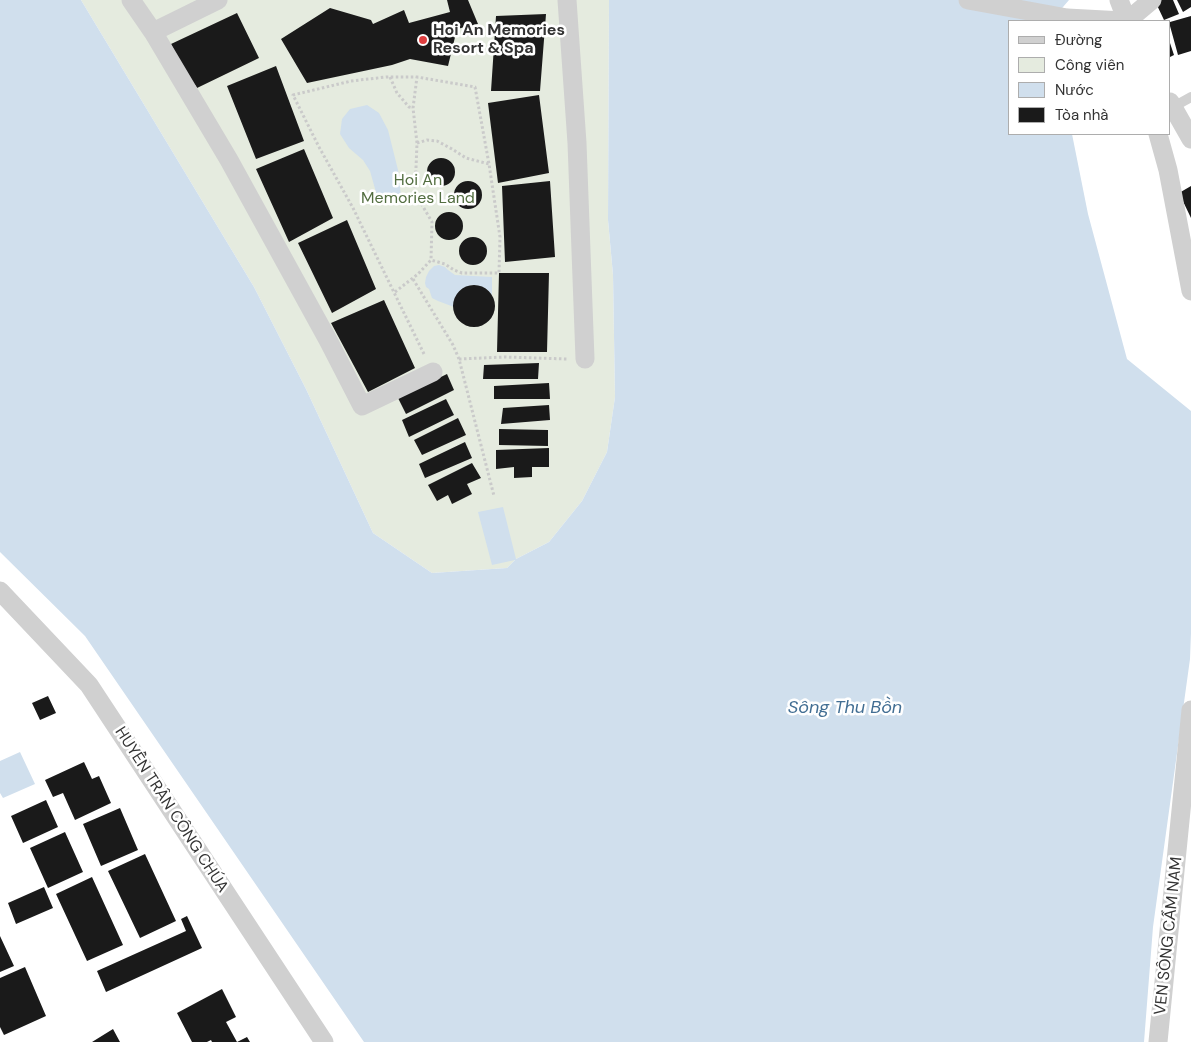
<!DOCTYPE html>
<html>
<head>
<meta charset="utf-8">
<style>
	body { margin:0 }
	#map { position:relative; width:1191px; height:1042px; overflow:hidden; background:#fff; font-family:"DM Sans",sans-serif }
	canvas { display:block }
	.legend { position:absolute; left:1008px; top:20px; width:162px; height:115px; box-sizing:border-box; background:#fff; border:1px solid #adadad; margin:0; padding:6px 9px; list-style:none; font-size:15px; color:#333 }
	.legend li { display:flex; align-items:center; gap:10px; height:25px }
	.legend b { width:25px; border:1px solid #adadad }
</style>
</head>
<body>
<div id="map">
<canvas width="1191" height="1042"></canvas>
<ul class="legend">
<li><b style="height:6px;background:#d0d0d0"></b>Đường</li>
<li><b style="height:14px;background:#e5ebdf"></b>Công viên</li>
<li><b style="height:14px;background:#d0dfed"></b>Nước</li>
<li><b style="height:14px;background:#1a1a1a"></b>Tòa nhà</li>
</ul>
</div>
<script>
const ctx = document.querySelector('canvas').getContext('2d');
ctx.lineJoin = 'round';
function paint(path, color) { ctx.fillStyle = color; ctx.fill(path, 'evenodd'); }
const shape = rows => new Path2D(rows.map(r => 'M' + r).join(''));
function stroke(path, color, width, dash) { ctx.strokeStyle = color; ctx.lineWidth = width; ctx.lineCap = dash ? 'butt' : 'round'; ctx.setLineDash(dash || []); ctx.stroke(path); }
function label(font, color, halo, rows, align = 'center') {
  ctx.font = font + ' "DM Sans",sans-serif'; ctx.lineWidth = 5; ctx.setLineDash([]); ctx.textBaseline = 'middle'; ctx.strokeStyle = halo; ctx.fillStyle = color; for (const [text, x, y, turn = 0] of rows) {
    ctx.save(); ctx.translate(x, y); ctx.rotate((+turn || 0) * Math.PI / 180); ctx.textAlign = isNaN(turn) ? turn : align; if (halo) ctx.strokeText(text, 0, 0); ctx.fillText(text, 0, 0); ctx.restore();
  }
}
paint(shape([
	[81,0,609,0,608,220,613,275,615,397,607,452,582,501,549,542,516,559,507,568,432,573,373,533,306,389,254,287]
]), '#e5ebdf');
paint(shape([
	[0,0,81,0,254,287,306,389,373,533,432,573,507,568,515,560,492,565,478,512,503,507,516,559,549,542,582,501,607,452,615,397,613,275,608,220,609,0,1069,0,1051,21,1010,21,1010,134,1072,134,1088,214,1127,359,1191,411,1191,633,1190,659,1153,927,1144,1042,364,1042,85,636,0,552],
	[367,105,379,113,388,130,398,170,401,196,393,204,379,203,370,171,363,160,349,148,340,134,342,119,350,109],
	[439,265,445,267,448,270,455,275,492,277,492,295,485,288,479,286,472,285,466,287,460,291,456,297,454,307,438,301,432,298,429,289,426,287,425,283,426,277,429,271,434,266],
	[20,752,35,784,3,798,0,793,0,761]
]), '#d0dfed');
paint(shape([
	[447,0,468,0,478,24,457,29,448,66,410,59,392,65,307,83,281,39,330,8,371,20,373,24,404,10,409,23,450,12],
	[1158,0,1173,0,1179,14,1164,20,1155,1],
	[1177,0,1191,0,1191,7,1183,12],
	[237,13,259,58,197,88,195,85,191,86,171,44],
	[546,14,540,91,491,91,496,16],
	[1191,16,1191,51,1178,55,1170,26,1170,22],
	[1170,43,1174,55,1170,57],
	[276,66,304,141,256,159,227,86],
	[539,95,549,173,498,183,488,103],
	[304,149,333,218,289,242,256,169],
	'427 172a14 14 0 1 1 28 0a14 14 0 1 1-28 0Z',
	'454 195a14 14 0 1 1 28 0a14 14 0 1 1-28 0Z',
	[550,181,555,257,505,262,502,186],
	[1191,186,1191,218,1179,193],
	'435 226a14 14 0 1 1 28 0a14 14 0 1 1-28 0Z',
	[347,220,376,289,332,313,298,243],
	'459 251a14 14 0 1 1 28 0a14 14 0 1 1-28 0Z',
	[499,273,549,273,547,352,497,352],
	'453 306a21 21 0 1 1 42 0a21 21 0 1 1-42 0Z',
	[384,300,415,368,368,392,331,323],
	[539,363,538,379,483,379,484,365],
	[447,374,454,390,406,414,398,398],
	[549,383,550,399,494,399,494,386],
	[446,399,454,415,409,437,402,420],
	[549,405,550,420,501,424,503,408],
	[458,418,466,435,422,455,414,440],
	[499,429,548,430,548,446,499,445],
	[465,442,472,458,425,478,419,464],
	[549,448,549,467,532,467,532,477,514,478,514,467,496,469,496,450],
	[472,463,481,478,467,484,472,494,452,504,448,495,437,501,428,485],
	[48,696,56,713,40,720,32,703],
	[84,762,92,779,99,776,111,803,75,820,63,793,53,797,45,780],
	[46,800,58,827,23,843,11,816],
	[120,808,138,850,101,866,83,824],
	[65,832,83,872,48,888,30,848],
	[145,854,176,921,140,938,108,871],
	[92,877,123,945,87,961,56,894],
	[44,887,53,908,16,924,8,903],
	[187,916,202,948,106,992,97,971,186,931,181,919],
	[0,936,14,966,0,972],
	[25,967,46,1016,4,1035,0,1027,0,978],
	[222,989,236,1017,226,1022,237,1042,212,1042,211,1040,207,1042,192,1042,177,1013],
	[113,1029,120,1042,92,1042],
	[247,1037,250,1042,237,1042]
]), '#1a1a1a');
stroke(shape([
	[390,77,397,93,409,107,413,108],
	[417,143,427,140,437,141,452,149,466,158,489,164],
	[413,279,453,345,459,359,494,496],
	[395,292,418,274,431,260,432,222,415,193,417,143,413,108,417,77],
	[424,354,353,208,319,147,293,95,351,81,386,77,417,77,475,87,489,164,500,237,499,273,462,273,454,270,445,264,431,260],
	[459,359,505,357,567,359]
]), '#cacaca', 3, [2.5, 2.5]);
stroke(shape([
	[1173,107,1191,97]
]), '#d0d0d0', 10);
stroke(shape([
	[131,0,153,32,229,160,328,340,362,406,433,372],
	[567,0,577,143,585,359],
	[968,0,1067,18,1123,21],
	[1119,0,1127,21],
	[1127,21,1152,0],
	[153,32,218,0],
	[1170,102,1191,139],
	[1158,134,1168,170,1191,291],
	[0,591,89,685,324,1042],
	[1158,1042,1191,710]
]), '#d0d0d0', 19);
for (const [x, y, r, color] of [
	[423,40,5,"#df3f40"]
]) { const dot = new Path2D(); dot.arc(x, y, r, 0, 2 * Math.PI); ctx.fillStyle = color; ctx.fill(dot); stroke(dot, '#fff', 2); }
label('bold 16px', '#333', '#fff', [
	["Hoi An Memories",433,31],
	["Resort & Spa",433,49]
], 'left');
label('16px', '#536e41', '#fff', [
	["Hoi An",418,181],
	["Memories Land",418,199]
]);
label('16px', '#333', '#fff', [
	["HUYỀN TRÂN CÔNG CHÚA",171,810,57],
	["VEN SÔNG CẨM NAM",1169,936,-84]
]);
label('italic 18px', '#426e93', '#fff', [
	["Sông Thu Bồn",845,708]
]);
</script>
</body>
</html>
